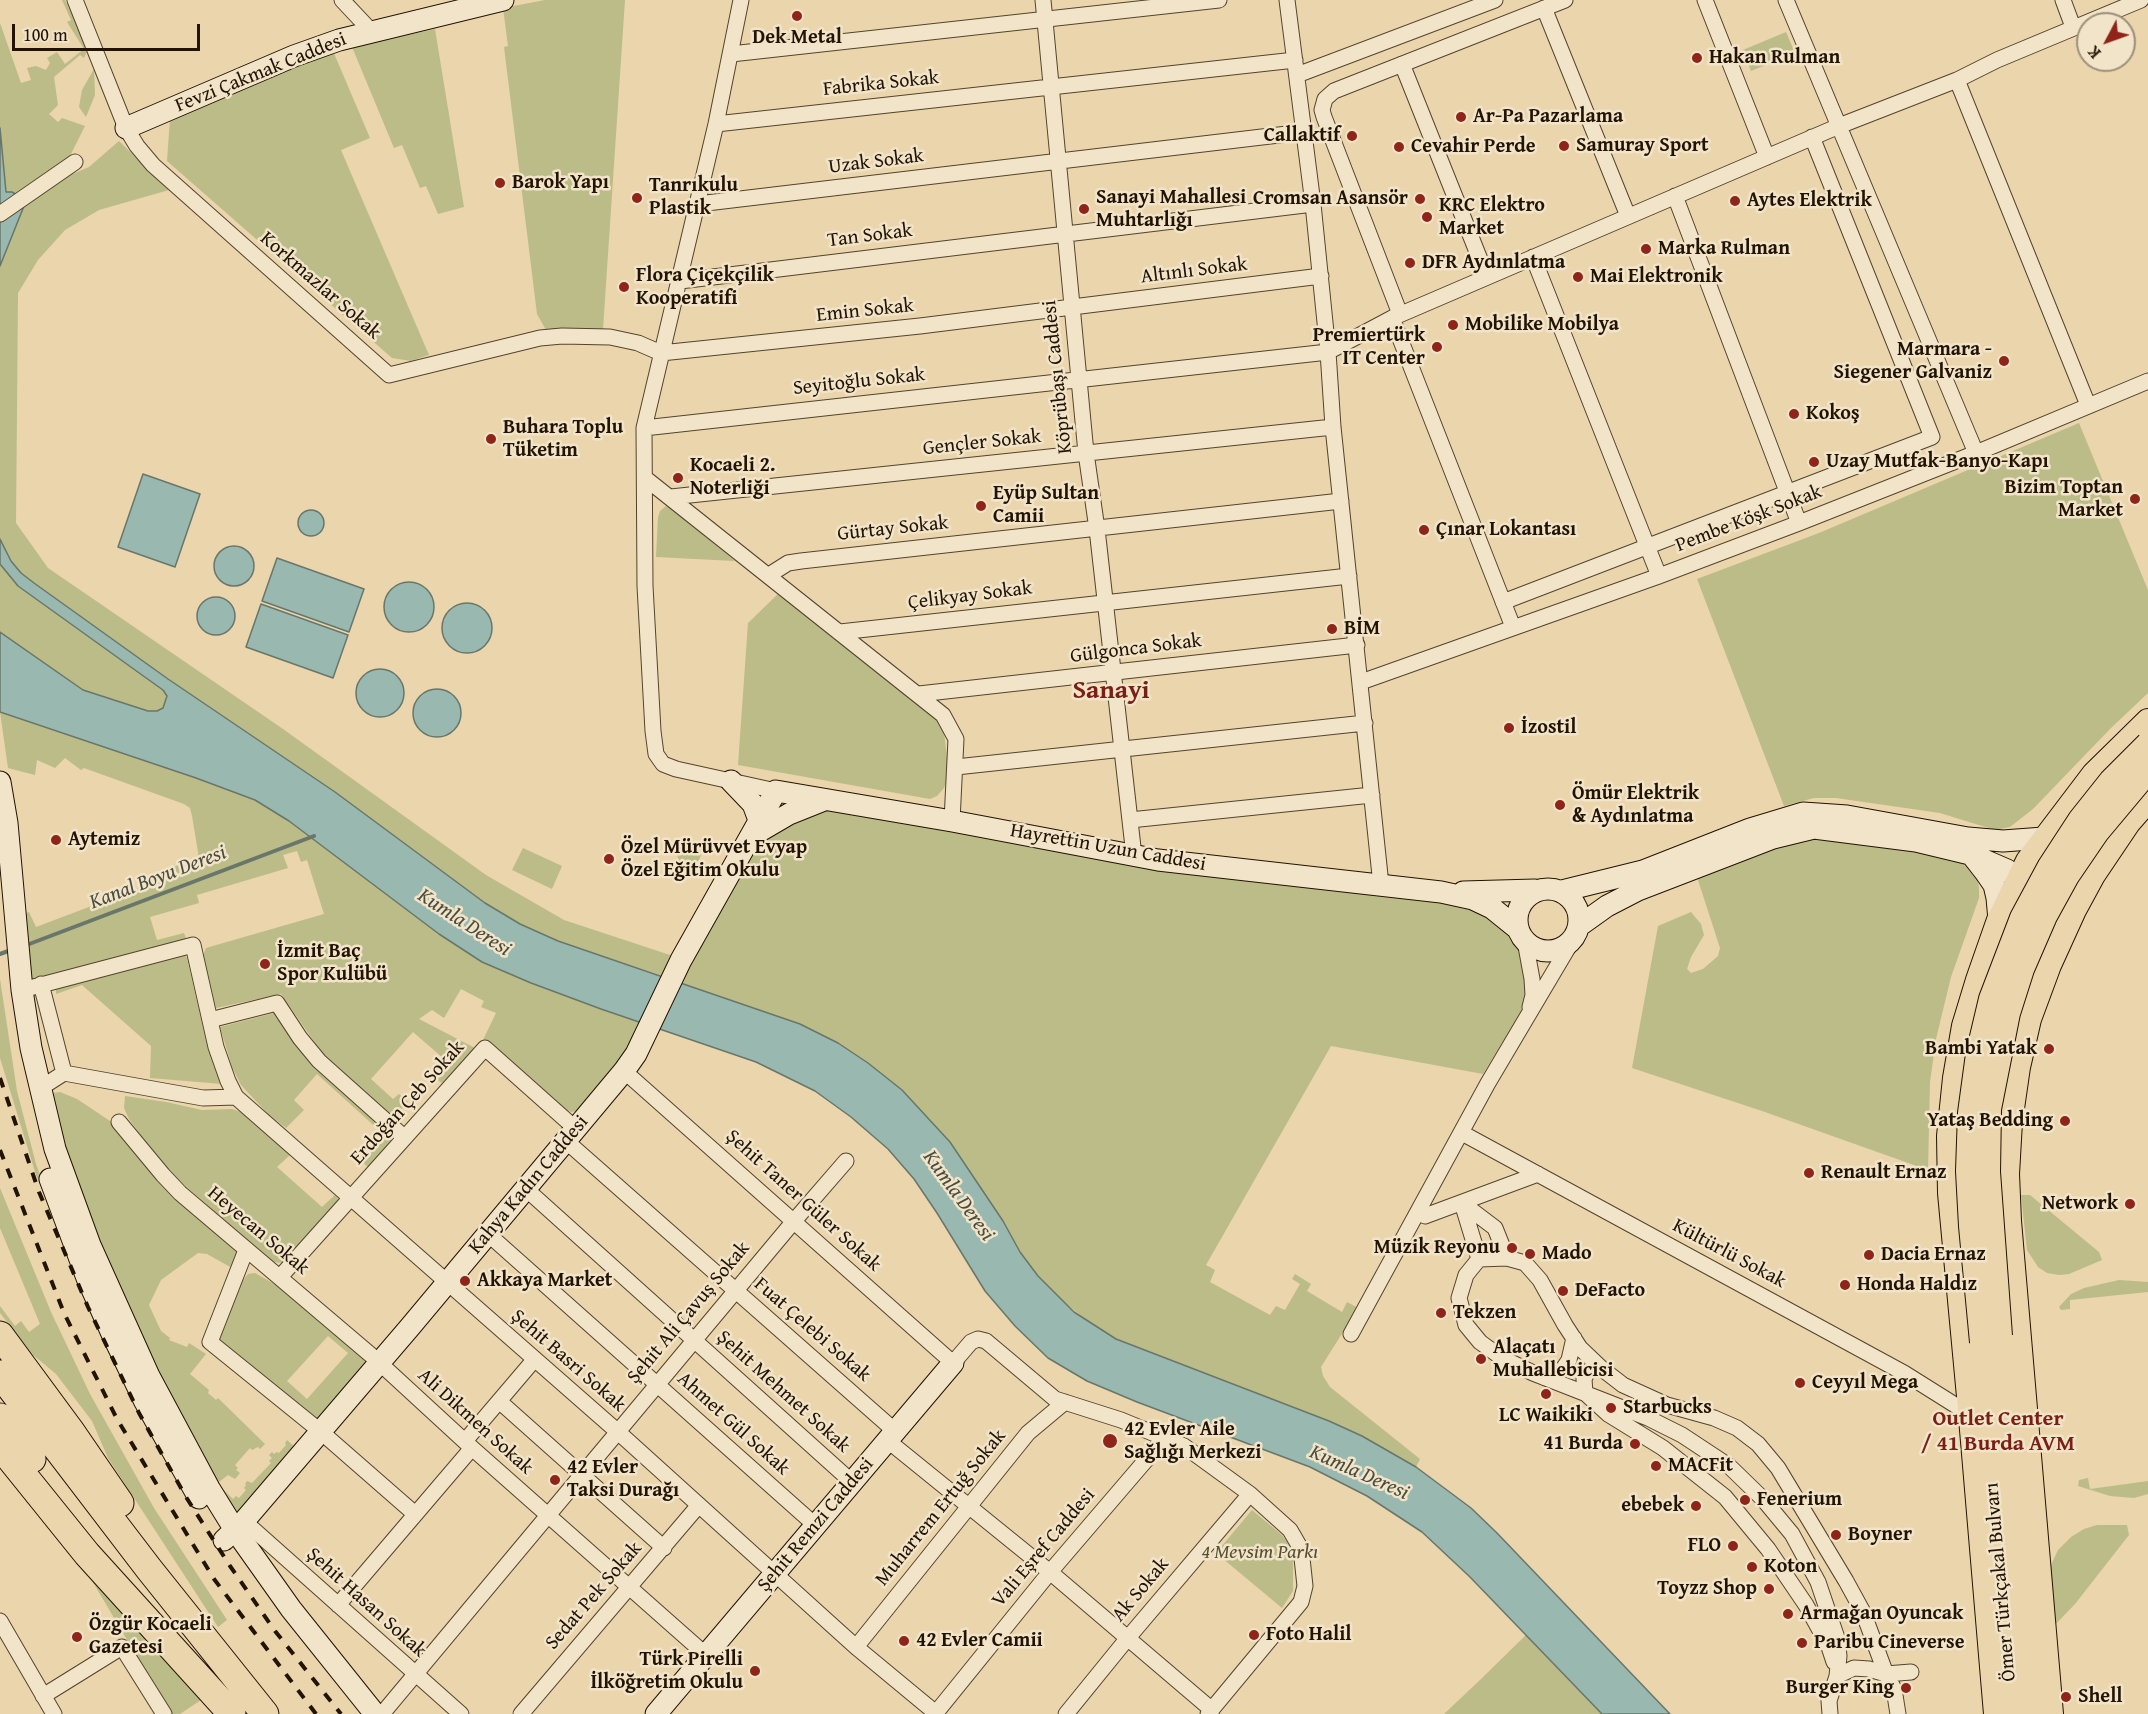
<!DOCTYPE html>
<html>
<head>
<meta charset="utf-8">
<style>
	body { margin:0 }
	#map { position:relative; width:2148px; height:1714px; overflow:hidden; background:#ead5ac; font-family:"Gentium Book Plus",serif }
	canvas { display:block }
	.north { position:absolute; left:2076px; top:12px; width:60px; height:60px; box-sizing:border-box; background:#f1e4c9; border:2px solid #9e9079; border-radius:50%; rotate:229deg; font-size:16px; font-weight:700; line-height:24px; text-align:center; color:#221302 }
	.north::after { content:''; display:block; margin:auto; width:21px; height:27px; background:#8f2418; clip-path:polygon(50% 0,100% 100%,50% 72%,0 100%) }
	.scale { position:absolute; left:12px; top:24px; width:188px; height:27px; box-sizing:border-box; border:3px solid #221302; border-top:0; padding-left:8px; font-size:18px; line-height:21px; white-space:nowrap; color:#221302; -webkit-text-stroke:4px #f1e4c9; paint-order:stroke }
</style>
</head>
<body>
<div id="map">
<canvas width="2148" height="1714"></canvas>
<div class="north">K</div>
<div class="scale">100 m</div>
</div>
<script>
const ctx = document.querySelector('canvas').getContext('2d');
ctx.lineJoin = 'round';
function paint(path, color) { ctx.fillStyle = color; ctx.fill(path, 'evenodd'); }
const shape = rows => new Path2D(rows.map(r => 'M' + r).join(''));
function stroke(path, color, width, dash) { ctx.strokeStyle = color; ctx.lineWidth = width; ctx.lineCap = dash ? 'butt' : 'round'; ctx.setLineDash(dash || []); ctx.stroke(path); }
function label(font, color, halo, rows, align = 'center') {
  ctx.font = font + ' "Gentium Book Plus",serif'; ctx.lineWidth = 5; ctx.setLineDash([]); ctx.textBaseline = 'middle'; ctx.strokeStyle = halo; ctx.fillStyle = color; for (const [text, x, y, turn = 0] of rows) {
    ctx.save(); ctx.translate(x, y); ctx.rotate((+turn || 0) * Math.PI / 180); ctx.textAlign = isNaN(turn) ? turn : align; if (halo) ctx.strokeText(text, 0, 0); ctx.fillText(text, 0, 0); ctx.restore();
  }
}
paint(shape([
	[62,0,65,0,88,49,84,58,80,55,54,77,58,105,49,114,58,122,62,118,85,126,69,158,7,202,0,128,0,23,21,83,31,80,27,68,36,66,46,70,50,63,47,58,57,52,65,64,84,49,67,22,71,20],
	[545,0,625,0,603,329,568,328,546,330,537,314,504,47,508,46,503,8],
	[435,29,464,207,438,214,426,186,420,188,402,145,394,148,352,47],
	[1786,32,1795,53,1751,71,1743,50],
	[333,51,370,138,341,150,429,355,411,361,392,358,167,161,170,119],
	[94,69,95,95,86,117,79,107,82,90],
	[119,141,169,190,99,210,65,230,38,260,18,293,16,523,48,568,283,729,486,875,564,920,673,956,663,976,558,941,520,924,485,903,335,792,168,679,34,583,21,573,11,561,0,539,0,266,24,206,68,176,89,167],
	[2079,423,2148,590,2148,693,2110,729,2033,809,2010,827,1995,830,1940,813,1836,798,1814,798,1784,806,1697,579,1819,533],
	[666,506,669,507,735,561,656,557,658,517,660,511],
	[0,564,18,586,163,690,167,696,163,708,157,712,148,711,83,690,0,632],
	[778,594,927,709,940,724,944,732,949,775,944,788,937,796,930,799,738,765,748,623],
	[0,712,196,778,255,800,289,821,439,934,601,1009,643,1023,630,1050,578,1111,571,1112,565,1109,483,1040,496,1013,481,1007,484,1001,461,989,444,1018,432,1010,419,1019,475,1048,442,1083,428,1074,443,1058,413,1032,371,1079,393,1099,399,1094,408,1102,392,1120,340,1072,320,1050,281,994,216,1008,203,956,206,948,324,914,307,860,301,862,297,851,283,855,288,868,197,895,199,903,150,917,157,940,184,933,187,941,30,981,24,914,29,912,36,927,142,887,140,879,193,860,198,856,198,852,192,816,190,808,184,804,84,768,81,770,65,758,55,768,37,760,35,775,8,768],
	[829,811,1468,905,1510,932,1523,959,1525,978,1525,996,1521,1012,1483,1074,1331,1046,1206,1265,1215,1270,1210,1282,1270,1315,1276,1306,1285,1310,1300,1284,1292,1279,1295,1274,1311,1284,1307,1291,1342,1312,1347,1302,1358,1308,1321,1367,1323,1376,1330,1387,1420,1459,1416,1467,1362,1436,1237,1385,1150,1352,1116,1339,1094,1326,1056,1296,1038,1276,1020,1252,1003,1221,950,1142,902,1090,838,1043,800,1024,678,982,758,842,813,812],
	[1822,837,1958,859,1968,867,1977,879,1979,887,1979,898,1951,977,1936,1039,1930,1082,1928,1170,1762,1111,1632,1068,1658,926,1691,912,1701,924,1704,935,1691,957,1687,969,1691,973,1703,969,1718,956,1720,948,1697,877,1781,846],
	'677 853a12 12 0 1 1 24 0a12 12 0 1 1-24 0Z',
	[523,848,562,866,552,889,512,870],
	[183,952,187,958,206,1040,222,1084,150,1078,151,1046,82,985,56,994,56,988],
	[0,979,17,1091,36,1164,63,1237,36,1175,0,1058],
	[278,1012,391,1130,391,1143,369,1168,357,1157,380,1131,317,1074,294,1100,304,1110,286,1128,269,1115,241,1085,232,1067,220,1027],
	[60,1092,77,1099,110,1121,155,1178,178,1201,239,1251,232,1268,207,1254,198,1253,161,1280,149,1305,161,1331,170,1338,169,1340,187,1347,189,1343,206,1354,190,1374,209,1390,208,1393,216,1400,218,1398,263,1442,265,1444,260,1449,258,1447,252,1450,250,1448,235,1465,238,1468,236,1470,240,1473,235,1479,228,1475,219,1482,220,1486,233,1499,236,1496,239,1498,246,1490,244,1488,246,1485,245,1484,247,1481,252,1483,271,1463,269,1461,272,1458,269,1455,272,1452,274,1454,277,1452,279,1453,286,1445,285,1443,287,1440,296,1448,234,1516,205,1466,117,1288,59,1134,51,1098,53,1093],
	[125,1096,166,1102,202,1110,232,1109,241,1112,290,1155,277,1167,322,1207,335,1195,340,1201,283,1263,272,1262,163,1166,129,1119,124,1108],
	[0,1188,51,1312,90,1394,154,1508,227,1620,218,1627,108,1458,92,1421,56,1374,32,1354,0,1313,0,1306,15,1326,21,1321,29,1332,40,1324,0,1228],
	[2021,1195,2030,1195,2099,1252,2102,1260,2069,1274,2059,1275,2047,1273,2038,1267,2027,1250],
	[255,1273,276,1285,369,1360,319,1421,219,1339,243,1280,248,1274],
	[328,1336,348,1353,307,1399,287,1381],
	[2119,1280,2148,1282,2148,1292,2070,1300,2070,1309,2061,1310,2059,1307,2071,1294,2084,1288],
	[2088,1478,2090,1489,2148,1481,2148,1494,2134,1498,2110,1496,2078,1486,2079,1480],
	[1252,1510,1282,1535,1288,1543,1293,1555,1293,1591,1282,1608,1216,1553],
	[2097,1525,2127,1525,2129,1535,2075,1604,2053,1627,2050,1581,2051,1565,2058,1550,2071,1537,2084,1529],
	[75,1552,204,1698,180,1714,171,1714],
	[1526,1635,1602,1714,1444,1714,1481,1679]
]), '#bbbc87');
const water = shape([
	[0,128,6,192,12,192,17,195,24,206,0,266,0,128],
	[143,474,200,494,175,567,118,547,143,474],
	'298 523a13 13 0 1 1 26 0a13 13 0 1 1-26 0Z',
	[0,539,11,561,21,573,34,583,168,679,335,792,485,903,520,924,558,941,800,1024,838,1043,868,1063,902,1090,950,1142,1003,1221,1020,1252,1038,1276,1074,1312,1116,1339,1329,1421,1362,1436,1416,1467,1471,1508,1497,1533,1670,1714,1602,1714,1470,1577,1422,1532,1367,1496,1310,1467,1137,1402,1087,1381,1048,1358,1015,1326,985,1291,937,1213,914,1179,888,1149,851,1117,815,1091,756,1062,601,1009,531,983,482,962,439,934,289,821,255,800,196,778,0,712,0,632,83,690,148,711,157,711,163,708,167,696,163,690,142,675,18,586,0,564,0,539],
	'214 566a20 20 0 1 1 40 0a20 20 0 1 1-40 0Z',
	[277,558,364,589,349,632,262,601,277,558],
	'384 607a25 25 0 1 1 50 0a25 25 0 1 1-50 0Z',
	'197 616a19 19 0 1 1 38 0a19 19 0 1 1-38 0Z',
	'442 628a25 25 0 1 1 50 0a25 25 0 1 1-50 0Z',
	[261,604,348,635,333,678,246,647,261,604],
	'356 693a24 24 0 1 1 48 0a24 24 0 1 1-48 0Z',
	'413 713a24 24 0 1 1 48 0a24 24 0 1 1-48 0Z'
]);
paint(water, '#98b8b0');
stroke(water, '#69766a', 1.5);
stroke(shape([
	[24,946,314,836],
	[0,954,11,950]
]), '#69766a', 4);
const street = shape([
	[75,0,126,128,137,146,153,165,389,375,540,338,562,336,610,337,638,343,661,353,920,326,1321,276],
	[342,0,372,32],
	[741,0,716,124,644,428,645,586,653,731,656,754,663,764,676,769,776,791],
	[1043,0,1086,453,1097,529,1134,856],
	[1287,0,1313,204,1328,352,1333,427,1381,885],
	[1705,0,1767,157],
	[1786,0,1976,453],
	[2063,0,2073,27],
	[1544,8,1628,216],
	[731,54,1219,0],
	[1402,64,1487,277],
	[1297,75,1495,0],
	[1957,80,2088,405],
	[716,124,1295,60],
	[1675,196,1799,523],
	[698,204,1304,132],
	[0,214,75,162],
	[1533,257,1659,576],
	[680,281,1313,204],
	[1400,314,1324,117,1322,110,1325,99,1334,91,1565,0],
	[1392,318,1513,627],
	[644,428,1328,352,1392,318,1839,126,1957,80,1997,60,2141,0],
	[645,478,943,715,956,739,952,821],
	[671,497,1333,427],
	[769,575,788,563,801,561,1341,501],
	[1503,602,1932,437,1812,137],
	[840,632,1349,576],
	[1361,682,1659,576,1799,523,1976,453,2148,381],
	[919,694,1357,645],
	[956,767,1365,723],
	[1130,820,1372,795],
	[1525,941,1532,979,1533,995,1530,1007],
	[41,984,64,1073],
	[22,990,193,945,216,1047,228,1081,236,1097,618,1432,856,1647,937,1714],
	[210,1020,277,1003,300,1038,319,1061,404,1137],
	[624,1071,953,1363,971,1342,978,1339,986,1341,1055,1399,1121,1420,1184,1446,1250,1494,1290,1530,1301,1549,1305,1586,1301,1602,1208,1714],
	[39,1089,64,1073,203,1098,236,1097],
	[119,1122,163,1175,180,1193,372,1356,472,1448,706,1655],
	[1462,1133,1904,1373,1955,1405,1971,1418],
	[566,1141,895,1431],
	[526,1189,852,1482],
	[1462,1203,1479,1259,1466,1275,1459,1298,1466,1325,1480,1342,1502,1358,1533,1373,1648,1418,1682,1435,1729,1466,1763,1499,1792,1534,1818,1582,1837,1638,1839,1656,1837,1676,1854,1668,1869,1669,1886,1674,1911,1672],
	[1462,1203,1495,1228,1507,1258],
	[1419,1212,1425,1216,1538,1174],
	[488,1234,815,1525],
	[246,1250,210,1342,320,1431,415,1514],
	[1479,1259,1507,1258,1525,1263,1540,1280,1565,1325,1580,1348,1601,1368,1623,1385,1667,1405,1714,1418,1737,1428,1758,1444,1778,1468,1846,1581,1863,1612,1886,1674,1894,1689,1898,1714],
	[280,1277,485,1048,576,1129],
	[1351,1334,1488,1083,1575,936],
	[1596,1364,1587,1373,1584,1379,1585,1393,1608,1414,1663,1448,1725,1497,1768,1549,1806,1605,1829,1647,1834,1662],
	[1545,1378,1563,1369,1569,1360,1574,1338],
	[499,1401,664,1548],
	[887,1440,1050,1572,1212,1710],
	[465,1441,534,1360],
	[244,1521,461,1714],
	[338,1605,472,1448],
	[0,1621,54,1714],
	[856,1647,1028,1433,1065,1402],
	[43,1696,122,1647,164,1714],
	[382,1714,794,1221,846,1161],
	[521,1714,699,1505],
	[935,1714,1050,1572,1164,1439],
	[1066,1714,1127,1639,1250,1494],
	[1830,1714,1829,1701,1837,1676]
]);
const secondary = shape([
	[126,128,294,56,339,40,503,0],
	[731,781,753,804,759,820],
	[0,782,7,823,22,990,31,1048,55,1149,90,1245,149,1376,209,1488,235,1530,291,1609,375,1714],
	[753,835,789,814,824,800],
	[1971,854,1985,872,1994,885,1997,898,1999,920],
	'1517 920a31 31 0 1 1 62 0a31 31 0 1 1-62 0Z',
	[1562,891,1643,871,1750,829,1803,813,1847,816,1968,838,2003,841,2044,838],
	[1463,892,1535,890],
	[1579,926,1607,906,1638,890,1773,838,1814,828,1916,841,1970,854,2007,870,2019,881],
	[50,1179,87,1278,113,1336,144,1400,199,1498],
	[224,1540,244,1521,410,1327,624,1071,636,1054,681,960,776,791,952,821,1158,860,1441,892,1473,899,1492,908,1518,929],
	[656,1714,953,1363]
]);
const primary = shape([
	[2000,1336,2032,1714],
	[1982,1342,2012,1714],
	[1996,1714,1971,1418,1950,1193,1949,1136,1955,1078,1964,1026,1978,980,1999,920,2028,861,2094,774,2148,721],
	[2051,1714,2009,1221,2007,1174,2010,1122,2018,1067,2029,1019,2049,965,2074,910,2093,875,2128,823,2148,800]
]);
const highway = shape([
	[0,1335,70,1430,120,1503],
	[0,1374,149,1569,265,1714],
	[0,1417,32,1459],
	[0,1446,87,1554,232,1714]
]);
stroke(street, '#54442c', 17);
stroke(secondary, '#221302', 23);
stroke(primary, '#221302', 26);
stroke(highway, '#221302', 29);
stroke(street, '#f1e4c9', 15);
stroke(secondary, '#f1e4c9', 21);
stroke(primary, '#ead5ac', 24);
stroke(highway, '#ead5ac', 27);
stroke(shape([
	[0,1078,39,1192,88,1307,139,1413,186,1497,230,1566,275,1631,341,1714],
	[0,1150,64,1313,117,1419,214,1579,316,1714]
]), '#221302', 4, [10, 10]);
const primaryBridge = shape([
	[2000,1336,1988,1172,1989,1109,2008,1013,2022,969,2045,916,2067,876,2097,832,2148,771],
	[1982,1342,1971,1226,1968,1171,1970,1113,1978,1054,1991,999,2022,918,2050,866,2080,820,2111,781,2148,744]
]);
stroke(primaryBridge, '#221302', 26, []);
stroke(primaryBridge, '#ead5ac', 24);
for (const [x, y, r, color] of [
	[797,16,6,"#8f2418"],
	[1697,58,6,"#8f2418"],
	[1461,117,6,"#8f2418"],
	[1352,136,6,"#8f2418"],
	[1564,146,6,"#8f2418"],
	[1399,147,6,"#8f2418"],
	[500,183,6,"#8f2418"],
	[637,198,6,"#8f2418"],
	[1420,199,6,"#8f2418"],
	[1735,201,6,"#8f2418"],
	[1084,209,6,"#8f2418"],
	[1427,217,6,"#8f2418"],
	[1646,249,6,"#8f2418"],
	[1410,263,6,"#8f2418"],
	[1578,277,6,"#8f2418"],
	[624,287,6,"#8f2418"],
	[1453,325,6,"#8f2418"],
	[1437,347,6,"#8f2418"],
	[2004,361,6,"#8f2418"],
	[1794,414,6,"#8f2418"],
	[491,439,6,"#8f2418"],
	[1814,462,6,"#8f2418"],
	[678,478,6,"#8f2418"],
	[2135,499,6,"#8f2418"],
	[981,506,6,"#8f2418"],
	[1424,530,6,"#8f2418"],
	[1332,629,6,"#8f2418"],
	[1509,728,6,"#8f2418"],
	[1560,805,6,"#8f2418"],
	[56,840,6,"#8f2418"],
	[609,859,6,"#8f2418"],
	[265,964,6,"#8f2418"],
	[2049,1049,6,"#8f2418"],
	[2065,1121,6,"#8f2418"],
	[1809,1173,6,"#8f2418"],
	[2130,1204,6,"#8f2418"],
	[1512,1248,6,"#8f2418"],
	[1530,1254,6,"#8f2418"],
	[1869,1255,6,"#8f2418"],
	[465,1281,6,"#8f2418"],
	[1845,1285,6,"#8f2418"],
	[1563,1291,6,"#8f2418"],
	[1441,1313,6,"#8f2418"],
	[1481,1359,6,"#8f2418"],
	[1800,1383,6,"#8f2418"],
	[1546,1394,6,"#8f2418"],
	[1611,1408,6,"#8f2418"],
	[1110,1441,8,"#8f2418"],
	[1635,1444,6,"#8f2418"],
	[1656,1466,6,"#8f2418"],
	[555,1480,6,"#8f2418"],
	[1745,1500,6,"#8f2418"],
	[1696,1506,6,"#8f2418"],
	[1836,1535,6,"#8f2418"],
	[1733,1546,6,"#8f2418"],
	[1752,1567,6,"#8f2418"],
	[1769,1589,6,"#8f2418"],
	[1788,1614,6,"#8f2418"],
	[1254,1635,6,"#8f2418"],
	[77,1637,6,"#8f2418"],
	[904,1641,6,"#8f2418"],
	[1802,1643,6,"#8f2418"],
	[755,1671,6,"#8f2418"],
	[1906,1688,6,"#8f2418"],
	[2066,1697,6,"#8f2418"]
]) { const dot = new Path2D(); dot.arc(x, y, r, 0, 2 * Math.PI); ctx.fillStyle = color; ctx.fill(dot); stroke(dot, '#f1e4c9', 2); }
label('bold 20px', '#221302', '#f1e4c9', [
	["Dek Metal",797,38,"center"],
	["Hakan Rulman",1709,58],
	["Ar-Pa Pazarlama",1473,117],
	["Callaktif",1340,136,"right"],
	["Samuray Sport",1576,146],
	["Cevahir Perde",1411,147],
	["Barok Yapı",512,183],
	["Tanrıkulu",649,186],
	["Plastik",649,209],
	["Sanayi Mahallesi",1096,198],
	["Muhtarlığı",1096,221],
	["Cromsan Asansör",1408,199,"right"],
	["Aytes Elektrik",1747,201],
	["KRC Elektro",1439,206],
	["Market",1439,229],
	["Marka Rulman",1658,249],
	["DFR Aydınlatma",1422,263],
	["Flora Çiçekçilik",636,276],
	["Kooperatifi",636,299],
	["Mai Elektronik",1590,277],
	["Mobilike Mobilya",1465,325],
	["Premiertürk",1425,336,"right"],
	["IT Center",1425,359,"right"],
	["Marmara -",1992,350,"right"],
	["Siegener Galvaniz",1992,373,"right"],
	["Kokoş",1806,414],
	["Buhara Toplu",503,428],
	["Tüketim",503,451],
	["Uzay Mutfak-Banyo-Kapı",1826,462],
	["Kocaeli 2.",690,466],
	["Noterliği",690,489],
	["Bizim Toptan",2123,488,"right"],
	["Market",2123,511,"right"],
	["Eyüp Sultan",993,494],
	["Camii",993,517],
	["Çınar Lokantası",1436,530],
	["BİM",1344,629],
	["İzostil",1521,728],
	["Ömür Elektrik",1572,794],
	["& Aydınlatma",1572,817],
	["Aytemiz",68,840],
	["Özel Mürüvvet Evyap",621,848],
	["Özel Eğitim Okulu",621,871],
	["İzmit Baç",277,952],
	["Spor Kulübü",277,975],
	["Bambi Yatak",2037,1049,"right"],
	["Yataş Bedding",2053,1121,"right"],
	["Renault Ernaz",1821,1173],
	["Network",2118,1204,"right"],
	["Müzik Reyonu",1500,1248,"right"],
	["Mado",1542,1254],
	["Dacia Ernaz",1881,1255],
	["Akkaya Market",477,1281],
	["Honda Haldız",1857,1285],
	["DeFacto",1575,1291],
	["Tekzen",1453,1313],
	["Alaçatı",1493,1348],
	["Muhallebicisi",1493,1371],
	["Ceyyıl Mega",1812,1383],
	["Starbucks",1623,1408],
	["LC Waikiki",1546,1416,"center"],
	["42 Evler Aile",1124,1430],
	["Sağlığı Merkezi",1124,1453],
	["41 Burda",1623,1444,"right"],
	["MACFit",1668,1466],
	["42 Evler",567,1468],
	["Taksi Durağı",567,1491],
	["Fenerium",1757,1500],
	["ebebek",1684,1506,"right"],
	["Boyner",1848,1535],
	["FLO",1721,1546,"right"],
	["Koton",1764,1567],
	["Toyzz Shop",1757,1589,"right"],
	["Armağan Oyuncak",1800,1614],
	["Özgür Kocaeli",89,1625],
	["Gazetesi",89,1648],
	["Foto Halil",1266,1635],
	["42 Evler Camii",916,1641],
	["Paribu Cineverse",1814,1643],
	["Türk Pirelli",743,1660,"right"],
	["İlköğretim Okulu",743,1683,"right"],
	["Burger King",1894,1688,"right"],
	["Shell",2078,1697]
], 'left');
label('20px', '#221302', '#f1e4c9', [
	["Fevzi Çakmak Caddesi",261,73,-22],
	["Fabrika Sokak",881,84,-6],
	["Uzak Sokak",876,162,-7],
	["Tan Sokak",870,236,-7],
	["Altınlı Sokak",1194,271,-7],
	["Korkmazlar Sokak",320,286,41],
	["Emin Sokak",865,311,-6],
	["Köprübaşı Caddesi",1058,377,-96],
	["Seyitoğlu Sokak",859,382,-6],
	["Gençler Sokak",982,443,-6],
	["Pembe Köşk Sokak",1749,519,-21],
	["Gürtay Sokak",893,529,-6],
	["Çelikyay Sokak",970,596,-7],
	["Gülgonca Sokak",1136,649,-7],
	["Hayrettin Uzun Caddesi",1108,848,10],
	["Erdoğan Çeb Sokak",408,1103,-48],
	["Kahya Kadın Caddesi",529,1185,-50],
	["Şehit Taner Güler Sokak",803,1201,42],
	["Heyecan Sokak",258,1231,40],
	["Kültürlü Sokak",1729,1254,28],
	["Şehit Ali Çavuş Sokak",689,1313,-50],
	["Fuat Çelebi Sokak",812,1330,41],
	["Şehit Basri Sokak",568,1361,41],
	["Şehit Mehmet Sokak",783,1392,42],
	["Ali Dikmen Sokak",475,1422,42],
	["Ahmet Gül Sokak",733,1424,42],
	["Muharrem Ertuğ Sokak",941,1508,-51],
	["Şehit Remzi Caddesi",816,1525,-50],
	["Vali Eşref Caddesi",1044,1548,-50],
	["Ömer Türkçakal Bulvarı",2001,1582,-95],
	["Ak Sokak",1141,1590,-50],
	["Sedat Pek Sokak",594,1596,-49],
	["Şehit Hasan Sokak",366,1603,42]
]);
label('italic 20px', '#584e31', '#f1e4c9', [
	["4 Mevsim Parkı",1260,1553]
]);
label('italic 21px', '#4b4d3f', '#f1e4c9', [
	["Kanal Boyu Deresi",158,878,-21],
	["Kumla Deresi",464,923,33],
	["Kumla Deresi",958,1196,54],
	["Kumla Deresi",1359,1473,24]
]);
label('bold 22px', '#7a1f14', '#f1e4c9', [
	["Outlet Center",1998,1419],
	["/ 41 Burda AVM",1998,1444]
]);
label('bold 26px', '#7a1f14', '#f1e4c9', [
	["Sanayi",1111,691]
]);
</script>
</body>
</html>
